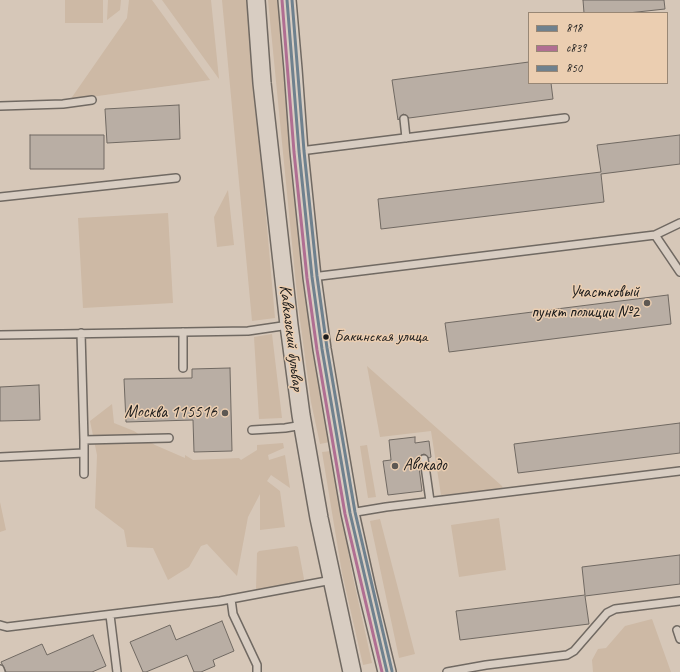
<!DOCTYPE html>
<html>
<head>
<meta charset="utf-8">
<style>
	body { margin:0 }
	#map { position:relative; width:680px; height:672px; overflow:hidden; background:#d6c7b8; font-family:Caveat,sans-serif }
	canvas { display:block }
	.legend { position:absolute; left:528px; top:12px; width:140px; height:72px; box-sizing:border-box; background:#ebceb1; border:1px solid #988775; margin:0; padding:5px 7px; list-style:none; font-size:12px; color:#1c1c1c }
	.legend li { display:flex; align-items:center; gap:8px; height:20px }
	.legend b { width:20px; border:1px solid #988775 }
</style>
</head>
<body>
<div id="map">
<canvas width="680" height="672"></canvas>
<ul class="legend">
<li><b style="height:5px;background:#6f818e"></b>818</li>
<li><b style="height:5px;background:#b06e92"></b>с839</li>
<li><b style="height:5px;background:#6f818e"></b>850</li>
</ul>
</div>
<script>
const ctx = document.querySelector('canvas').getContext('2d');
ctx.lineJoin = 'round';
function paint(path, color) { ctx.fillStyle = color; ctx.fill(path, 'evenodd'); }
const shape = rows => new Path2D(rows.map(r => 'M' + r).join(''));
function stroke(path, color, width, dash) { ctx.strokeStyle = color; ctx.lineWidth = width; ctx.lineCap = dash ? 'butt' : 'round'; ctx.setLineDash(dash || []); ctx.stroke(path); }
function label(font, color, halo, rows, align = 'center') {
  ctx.font = font + ' Caveat,sans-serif'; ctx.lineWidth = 3; ctx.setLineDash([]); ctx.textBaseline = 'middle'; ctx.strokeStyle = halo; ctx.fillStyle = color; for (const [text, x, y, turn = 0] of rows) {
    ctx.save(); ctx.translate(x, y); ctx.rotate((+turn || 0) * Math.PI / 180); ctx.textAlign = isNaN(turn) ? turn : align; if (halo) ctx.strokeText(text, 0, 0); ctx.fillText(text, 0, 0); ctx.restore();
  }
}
paint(shape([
	[65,0,103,0,103,23,65,23],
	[108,0,121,0,120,10,107,20],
	[129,0,152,0,210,80,70,100,127,18],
	[162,0,211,0,219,79],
	[222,0,247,0,275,318,252,321],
	[268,0,278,0,298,205,330,442,320,444,311,402,298,305],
	[228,190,234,245,217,247,214,217],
	[168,213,173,303,83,308,78,218],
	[272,334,282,418,259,419,254,337],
	[367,366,502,486,503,489,441,495,431,431,380,437],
	[112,404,114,423,134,431,155,445,185,458,185,455,193,460,239,458,241,460,257,450,257,445,283,443,284,448,268,455,269,460,285,455,290,488,271,475,267,481,280,491,285,527,260,530,260,494,248,517,237,576,207,544,201,546,189,567,168,580,153,548,127,547,124,530,95,508,97,455,90,421],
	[367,445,376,497,368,498,360,446],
	[331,451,352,573,372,663,363,665,342,573,322,452],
	[0,502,6,530,0,532],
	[499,518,506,570,459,577,451,525],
	[380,519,415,654,399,658,370,521],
	[296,546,298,547,304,579,303,581,256,590,257,553,259,551],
	[652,619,671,672,593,672,592,660,598,649,606,648,625,626]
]), '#cdb9a5');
const building = shape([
	[583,0,664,0,665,9,628,13,584,13,583,0],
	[529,62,529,83,551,83,553,99,409,118,406,115,403,114,398,120,392,80,529,62],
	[179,105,180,139,107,143,105,109,179,105],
	[30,135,104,135,104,169,30,169,30,135],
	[680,135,680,164,601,174,604,202,381,229,378,199,601,172,597,145,680,135],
	[668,295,671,324,449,352,445,323,668,295],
	[230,368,232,451,194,452,193,420,126,422,124,379,192,378,192,369,230,368],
	[39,385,40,420,0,421,0,387,39,385],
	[680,423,680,453,518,473,514,444,680,423],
	[415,437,415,443,429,441,431,457,429,458,426,455,424,454,421,455,418,459,422,491,388,495,383,461,391,460,389,440,415,437],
	[680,555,680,584,585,596,589,624,460,640,456,611,585,595,582,567,680,555],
	[222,621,234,651,213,660,215,666,201,672,194,672,187,655,146,672,143,672,130,642,170,625,176,640,222,621],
	[93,635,106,666,92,672,6,672,1,662,42,644,47,655,93,635]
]);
paint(building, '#b9aea4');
stroke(building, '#706962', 1);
const service = shape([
	[0,106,63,104,92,100],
	[404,119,406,138],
	[300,151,565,118],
	[0,197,176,178],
	[655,235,680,272],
	[312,277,655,235,680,223],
	[183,332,183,368],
	[81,333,84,440,169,438],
	[0,335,248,331,289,325],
	[252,430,285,428,303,425],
	[84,440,84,474],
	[0,457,84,453],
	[424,459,430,501],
	[350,513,386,507,680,471],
	[231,599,233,614,257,665,257,672],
	[110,615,117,672],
	[0,625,7,627,220,601,332,580],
	[677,630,680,639],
	[0,669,1,672],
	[447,672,486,665,567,655,574,651,607,613,615,609,680,601]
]);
const tertiary = shape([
	[256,0,262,83,289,325,301,415,319,518,352,672],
	[287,0,293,69,299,151,312,277,322,349,350,513,367,590,387,672]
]);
stroke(service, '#706962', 10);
stroke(tertiary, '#706962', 20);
stroke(service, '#d8cdc2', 7);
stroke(tertiary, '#d8cdc2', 17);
stroke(shape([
	[287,0,299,151,312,277,322,349,350,513,387,672]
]), '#6f818e', 3);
stroke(shape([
	[282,0,294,152,307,278,317,350,345,514,382,672]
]), '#b06e92', 3);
stroke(shape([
	[292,0,304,151,317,276,327,348,355,512,392,671]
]), '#6f818e', 3);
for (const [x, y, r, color] of [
	[647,303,4,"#5d5853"],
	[326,337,3.5,"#1c1c1c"],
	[225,413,4,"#5d5853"],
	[395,466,4,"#5d5853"]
]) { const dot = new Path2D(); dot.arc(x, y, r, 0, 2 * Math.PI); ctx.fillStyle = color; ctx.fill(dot); stroke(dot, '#ebceb1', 1.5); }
label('16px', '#1c1c1c', '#ebceb1', [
	["Бакинская улица",334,337]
], 'left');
label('17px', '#1c1c1c', '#ebceb1', [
	["Участковый",639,293],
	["пункт полиции №2",639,313],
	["Москва 115516",217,413],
	["Авокадо",403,466,"left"]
], 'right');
label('17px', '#1c1c1c', '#ebceb1', [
	["Кавказский бульвар",291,338,83]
]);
</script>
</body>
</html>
